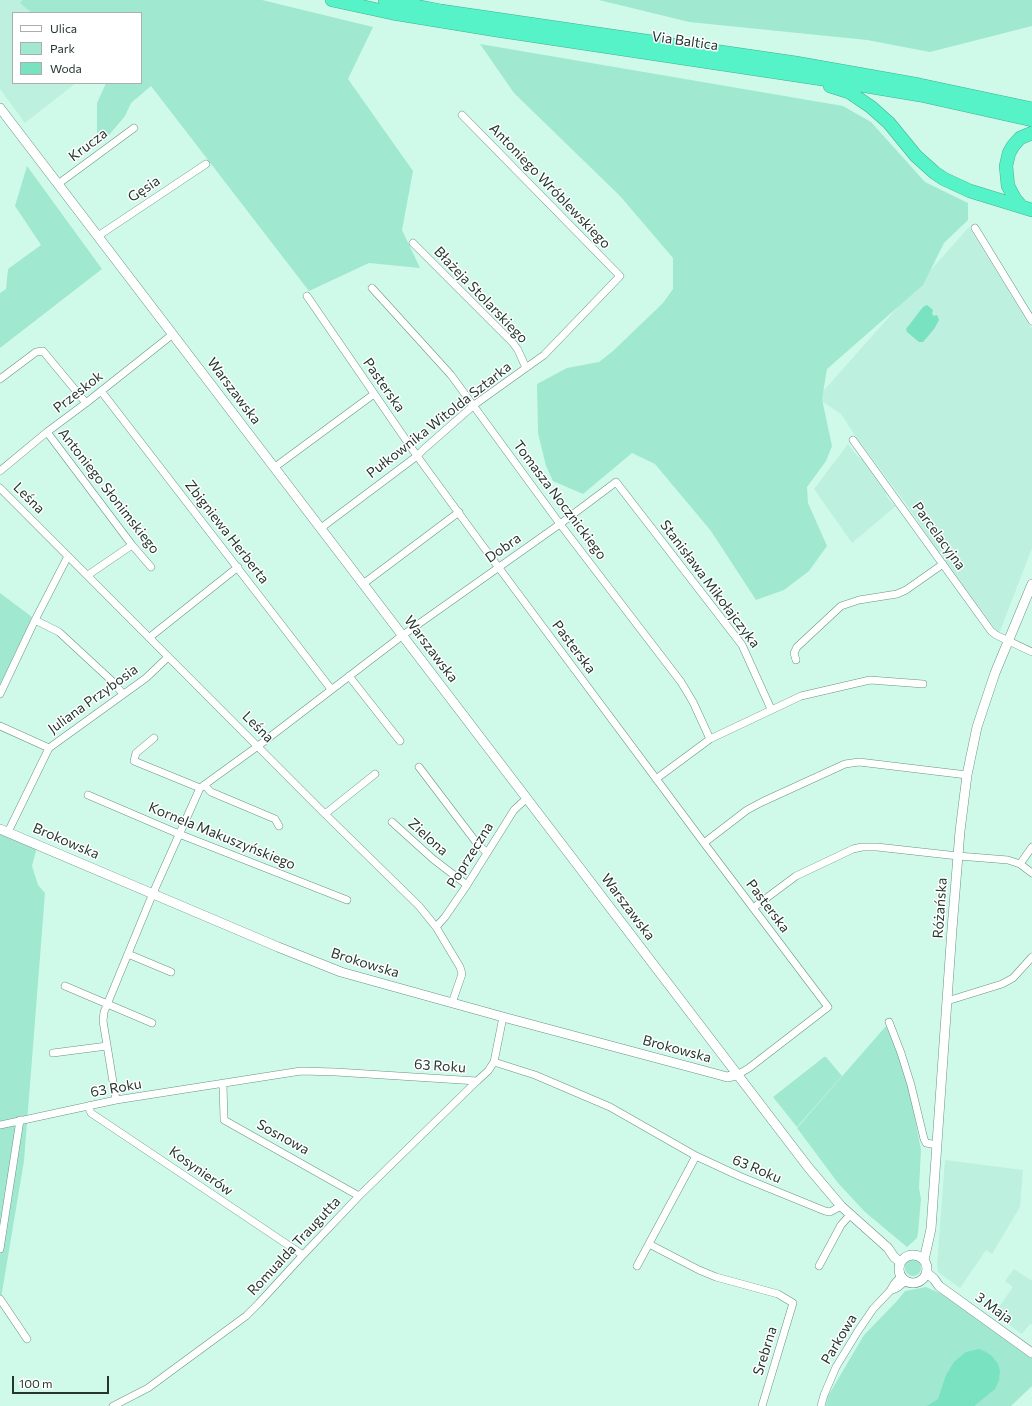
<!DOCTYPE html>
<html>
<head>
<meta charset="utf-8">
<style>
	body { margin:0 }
	#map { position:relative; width:1032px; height:1406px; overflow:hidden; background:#cffaea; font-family:Commissioner,sans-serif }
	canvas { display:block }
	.legend { position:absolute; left:12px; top:12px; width:130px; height:72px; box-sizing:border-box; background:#fff; border:1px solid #a8afac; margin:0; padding:5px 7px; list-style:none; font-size:12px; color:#253630 }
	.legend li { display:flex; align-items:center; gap:8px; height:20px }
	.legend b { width:20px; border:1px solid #a8afac }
	.scale { position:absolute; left:12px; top:1376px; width:97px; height:18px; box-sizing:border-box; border:2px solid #253630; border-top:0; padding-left:5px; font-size:12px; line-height:14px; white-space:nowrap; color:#253630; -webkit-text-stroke:3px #fff; paint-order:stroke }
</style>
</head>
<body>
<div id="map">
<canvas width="1032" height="1406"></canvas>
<ul class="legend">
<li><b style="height:5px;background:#fff"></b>Ulica</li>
<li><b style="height:11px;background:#a1e8d0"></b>Park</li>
<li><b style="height:11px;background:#78e2c1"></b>Woda</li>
</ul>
<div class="scale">100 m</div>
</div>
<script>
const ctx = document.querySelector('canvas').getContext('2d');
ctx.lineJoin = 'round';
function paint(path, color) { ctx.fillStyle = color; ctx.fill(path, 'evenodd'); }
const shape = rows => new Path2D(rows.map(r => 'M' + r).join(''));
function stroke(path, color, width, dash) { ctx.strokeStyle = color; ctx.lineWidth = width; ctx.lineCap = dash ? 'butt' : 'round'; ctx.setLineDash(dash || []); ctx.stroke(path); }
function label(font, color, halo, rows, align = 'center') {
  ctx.font = font + ' Commissioner,sans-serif'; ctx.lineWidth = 3; ctx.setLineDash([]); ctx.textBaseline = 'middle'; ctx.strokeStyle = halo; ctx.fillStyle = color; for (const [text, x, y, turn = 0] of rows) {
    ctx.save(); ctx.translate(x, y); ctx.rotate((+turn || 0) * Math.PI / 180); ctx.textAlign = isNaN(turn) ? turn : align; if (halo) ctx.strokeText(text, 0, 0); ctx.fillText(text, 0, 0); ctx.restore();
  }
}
paint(shape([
	[0,0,77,0,86,13,13,13,13,83,76,83,25,123,0,89],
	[969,227,1032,329,1032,548,999,634,943,559,904,501,856,437,841,414,817,398],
	[848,444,857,456,863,460,887,494,886,496,892,503,896,506,852,543,814,489],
	[945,1160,1023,1170,1020,1207,992,1254,986,1250,960,1288,938,1272,937,1265],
	[1014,1269,1032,1281,1032,1325,1030,1324,1022,1334,994,1314,1013,1287,1005,1281]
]), '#bdf0de');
paint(shape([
	[23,0,262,0,373,27,348,79,413,171,402,230,420,268,369,263,309,291,151,86,131,103,125,116,104,141,97,134,97,103,106,83,141,83,141,13,32,13,20,3],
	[599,0,1032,0,1032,26,930,52,867,40,689,22],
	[480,44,843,106,871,122,925,182,968,203,968,220,944,243,923,285,827,369,822,399,832,446,826,461,807,487,808,503,827,546,809,571,784,590,756,600,711,531,655,464,632,453,583,494,553,481,546,466,538,433,537,384,567,368,599,362,613,351,663,303,673,289,673,258,620,196,514,93],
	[27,166,102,269,0,348,0,293,6,289,8,269,41,245,15,206],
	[0,593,32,617,0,686],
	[0,830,37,847,32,866,38,885,45,893,24,1161,0,1304],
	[886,1026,900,1059,910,1093,921,1150,919,1188,921,1199,918,1233,917,1238,907,1247,865,1212,838,1183,797,1128],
	[824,1057,826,1057,842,1076,797,1127,773,1097],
	'905 1268a8 8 0 1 1 16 0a8 8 0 1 1-16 0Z',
	[926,1287,942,1294,1032,1357,1032,1386,1011,1406,826,1406,828,1396,864,1335,896,1302,905,1291]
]), '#a1e8d0');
paint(shape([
	[927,305,933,310,932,314,934,316,937,315,939,320,934,329,923,342,919,342,907,332,906,329,923,307],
	[979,1349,986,1352,992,1356,998,1364,1000,1371,999,1380,995,1389,974,1406,927,1406,938,1399,946,1375,954,1362,966,1352]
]), '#78e2c1');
const minor = shape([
	[58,184,134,128],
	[975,228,1032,321],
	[98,236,206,164],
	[413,243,513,343,518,350,526,368],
	[372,288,451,375,560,524,681,682,693,702,710,739],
	[307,296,417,456,499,568,704,843,828,1007,749,1068,737,1075],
	[0,379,36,352,43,351,86,403],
	[101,391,331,689],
	[47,432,132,545,151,567],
	[853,440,991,631,996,635,1032,652],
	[275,467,374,394],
	[0,471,47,432,86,403,173,334],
	[0,488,325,814,419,906,436,927,460,967,462,974,452,1003],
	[321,528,417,456,424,449,474,405,544,355,620,276,462,115],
	[88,575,132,545],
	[363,584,459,512],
	[35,620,59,632,112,681,123,694],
	[150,637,238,567],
	[796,660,794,653,797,647,841,606,859,600,897,594,906,590,943,564],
	[349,676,400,741],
	[0,694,35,620,68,556],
	[0,726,49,748],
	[154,738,136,753,134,761,200,788],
	[419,767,476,842,487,853],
	[656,779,710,739,801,696,870,680,923,684],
	[204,785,211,792,275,819,279,826],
	[88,795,179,834,347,900],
	[325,814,375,774],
	[392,822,433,859,467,885],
	[8,832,49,748,146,678,168,657],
	[704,843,747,810,762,802,845,764,859,762,967,775],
	[1020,864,1032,847],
	[753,908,796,876,853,849,862,847,877,847,958,856,1008,860,1020,864,1032,873],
	[436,927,445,917,467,885,514,810,527,798],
	[128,954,171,972],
	[65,986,152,1023],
	[947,1001,1002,984,1013,978,1032,957],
	[889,1022,901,1053,911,1085,924,1139,926,1143,937,1145],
	[53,1053,107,1046],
	[494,1062,535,1075,610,1107,696,1156,739,1176,825,1211,830,1212,841,1206],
	[223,1084,224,1120,359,1196],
	[116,1100,103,1021,104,1012,153,893,200,788,258,746,403,635,560,524,616,482,742,645,771,709],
	[88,1106,91,1113,303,1255],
	[0,1125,116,1100,301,1071,336,1072,477,1081],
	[649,1244,699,1270,716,1277,778,1294,793,1303,762,1406],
	[0,1249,20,1120],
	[637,1266,696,1156],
	[819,1266,841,1225,850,1215],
	[890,1291,897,1288,906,1281],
	[0,1299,27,1339],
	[113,1406,148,1388,246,1316,259,1303,303,1255,359,1196,477,1081,488,1071,494,1062,503,1017],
	[821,1406,824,1395,836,1367,858,1331,873,1309,890,1291,894,1284,901,1276]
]);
const tertiary = shape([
	[0,108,808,1167,841,1206,888,1248,894,1257,900,1262],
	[0,829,278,947,341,972,503,1017,720,1075,727,1077,737,1075],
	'899 1269a14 14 0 1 1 28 0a14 14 0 1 1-28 0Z',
	[924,1260,931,1229,952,929,960,831,967,775,977,727,995,673,1032,584],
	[926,1272,934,1279,939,1286,1032,1353]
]);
const motorway = shape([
	[332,0,392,13,496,30,842,82,920,95,1032,120],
	[385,0,441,11,796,63,920,85,1032,109],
	[830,86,849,92,871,107,889,123,916,156,935,173,944,179,970,191,1032,210],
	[1021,206,1015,199,1008,186,1006,166,1009,153,1013,146,1020,138,1032,133]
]);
stroke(minor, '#6b9385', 8);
stroke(tertiary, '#6b9385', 10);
stroke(motorway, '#44b192', 14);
stroke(minor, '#fff', 7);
stroke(tertiary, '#fff', 9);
stroke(motorway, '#55f3c7', 13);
label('14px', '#253630', '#fff', [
	["Via Baltica",685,41,8],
	["Krucza",88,145,-37],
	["Antoniego Wróblewskiego",550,186,46],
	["Gęsia",144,189,-34],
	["Błażeja Stolarskiego",481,295,46],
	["Pasterska",384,385,55],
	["Warszawska",234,391,53],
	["Przeskok",78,392,-38],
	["Pułkownika Witolda Sztarka",439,420,-38],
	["Antoniego Słonimskiego",109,491,52],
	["Leśna",29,498,45],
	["Tomasza Nocznickiego",560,500,53],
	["Zbigniewa Herberta",227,532,52],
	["Parcelacyjna",939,536,54],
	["Dobra",503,548,-35],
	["Stanisława Mikołajczyka",710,584,53],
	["Pasterska",574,647,53],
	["Warszawska",431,649,53],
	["Juliana Przybosia",93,699,-36],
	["Leśna",258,727,45],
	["Kornela Makuszyńskiego",222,836,22],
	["Zielona",428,837,42],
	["Brokowska",66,841,23],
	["Poprzeczna",470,855,-58],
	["Pasterska",768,906,53],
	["Warszawska",628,907,53],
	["Różańska",940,908,-86],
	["Brokowska",365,963,17],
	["Brokowska",677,1049,15],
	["63 Roku",440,1066,4],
	["63 Roku",116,1088,-10],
	["Sosnowa",283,1137,29],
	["63 Roku",757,1169,23],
	["Kosynierów",201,1171,35],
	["Romualda Traugutta",294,1246,-47],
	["3 Maja",994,1308,36],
	["Parkowa",839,1339,-59],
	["Srebrna",765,1351,-73]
]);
</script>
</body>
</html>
